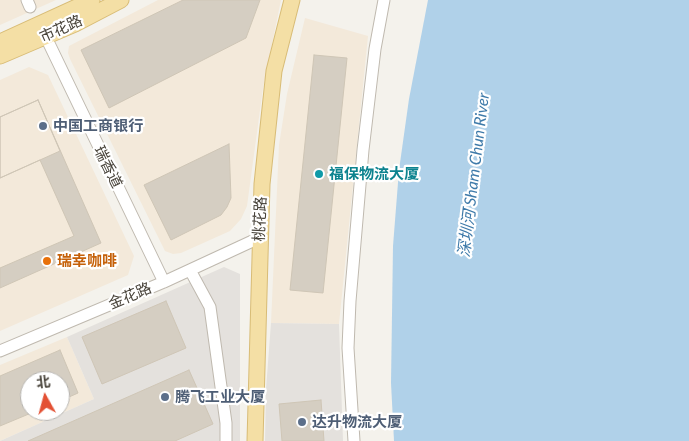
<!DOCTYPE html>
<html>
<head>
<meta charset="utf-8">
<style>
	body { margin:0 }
	#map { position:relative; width:689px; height:441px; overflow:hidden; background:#f4f2ec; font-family:Lato,"Noto Sans SC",sans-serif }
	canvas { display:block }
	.north { position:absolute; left:20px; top:371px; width:50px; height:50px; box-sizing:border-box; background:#fff; border:1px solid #b6b4b0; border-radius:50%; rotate:353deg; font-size:14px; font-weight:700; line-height:20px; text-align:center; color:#48433a }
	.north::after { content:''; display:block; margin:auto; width:18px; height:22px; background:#e35134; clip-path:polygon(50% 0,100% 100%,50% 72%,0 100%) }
</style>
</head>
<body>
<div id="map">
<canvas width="689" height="441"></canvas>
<div class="north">北</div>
</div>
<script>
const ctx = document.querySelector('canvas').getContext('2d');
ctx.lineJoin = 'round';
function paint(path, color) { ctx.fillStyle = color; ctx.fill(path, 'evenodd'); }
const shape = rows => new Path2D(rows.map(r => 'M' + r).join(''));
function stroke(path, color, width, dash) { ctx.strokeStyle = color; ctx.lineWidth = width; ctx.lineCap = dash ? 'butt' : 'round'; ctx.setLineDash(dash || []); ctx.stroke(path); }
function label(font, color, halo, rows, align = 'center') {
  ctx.font = font + ' Lato,"Noto Sans SC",sans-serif'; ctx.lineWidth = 4.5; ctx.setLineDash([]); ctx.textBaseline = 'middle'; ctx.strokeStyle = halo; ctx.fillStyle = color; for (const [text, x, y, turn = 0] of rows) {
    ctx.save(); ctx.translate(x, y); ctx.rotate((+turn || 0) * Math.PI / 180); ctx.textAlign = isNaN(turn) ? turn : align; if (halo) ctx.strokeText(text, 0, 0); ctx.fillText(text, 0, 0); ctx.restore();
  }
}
paint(shape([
	[0,0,56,0,0,25],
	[158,0,281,0,263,88,247,206,241,219,230,231,181,253,173,254,165,251,70,59,68,53,69,46],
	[305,18,368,36,339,324,271,323,279,145,287,94],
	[29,67,48,75,134,256,128,275,0,331,0,80],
	[67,337,94,399,0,441,0,365],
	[30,381,60,381,60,411,30,411]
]), '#f3e9da');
paint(shape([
	[224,267,240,274,240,441,0,441,94,399,67,337],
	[271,323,339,324,343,441,265,441,266,389]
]), '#e4e1dd');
paint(shape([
	[428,0,689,0,689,441,394,441,391,383,393,246,399,170,409,99]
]), '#b0d1e9');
const building = shape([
	[183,0,260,0,246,38,109,108,81,50,183,0],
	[314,55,347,58,323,293,290,290,314,55],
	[38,100,101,243,0,288,0,268,74,236,40,160,0,178,0,117,38,100],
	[38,100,60,151,0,178,0,117,38,100],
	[229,144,231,198,227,207,221,215,171,240,144,185,229,144],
	[166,301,186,348,102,384,82,337,166,301],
	[60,350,78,393,60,401,60,381,30,381,30,411,36,411,0,426,0,376,60,350],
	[189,370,213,424,175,441,28,441,189,370],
	[321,400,324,441,282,441,279,404,321,400]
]);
paint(building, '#d5cec2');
stroke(building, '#cfc6b6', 1);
const minor = shape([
	[27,0,30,7],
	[42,29,164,282],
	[190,270,210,307,226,423,226,441],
	[0,351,164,282,259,238],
	[354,441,348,348,350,301,363,150,375,49,384,0]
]);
const major = shape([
	[0,42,92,0],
	[0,56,75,24,121,0],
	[255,441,262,184,274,71,292,0]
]);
stroke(minor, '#bfb9af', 13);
stroke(major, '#d8bc76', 17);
stroke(minor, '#fff', 11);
stroke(major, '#f4dfa5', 15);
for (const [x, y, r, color] of [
	[43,126,5,"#5c6f8a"],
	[319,174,5,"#0f9aa8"],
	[47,261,5,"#e8710a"],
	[165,397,5,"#5c6f8a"],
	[302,422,5,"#5c6f8a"]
]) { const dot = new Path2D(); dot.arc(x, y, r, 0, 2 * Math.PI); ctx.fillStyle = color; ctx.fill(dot); stroke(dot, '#fff', 2); }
label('15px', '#48433a', '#fff', [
	["市花路",61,29,-24],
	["瑞香道",108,167,64],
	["桃花路",260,219,-87],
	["金花路",130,296,-23]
]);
label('bold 15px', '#4e5e75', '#fff', [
	["中国工商银行",53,126],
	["腾飞工业大厦",175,397],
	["达升物流大厦",312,422]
], 'left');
label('bold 15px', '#0d838f', '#fff', [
	["福保物流大厦",329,174]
], 'left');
label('bold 15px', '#c56008', '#fff', [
	["瑞幸咖啡",57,261]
], 'left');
label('italic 16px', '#3e7aa9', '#fff', [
	["深圳河 Sham Chun River",474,175,-83]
]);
</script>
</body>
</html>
